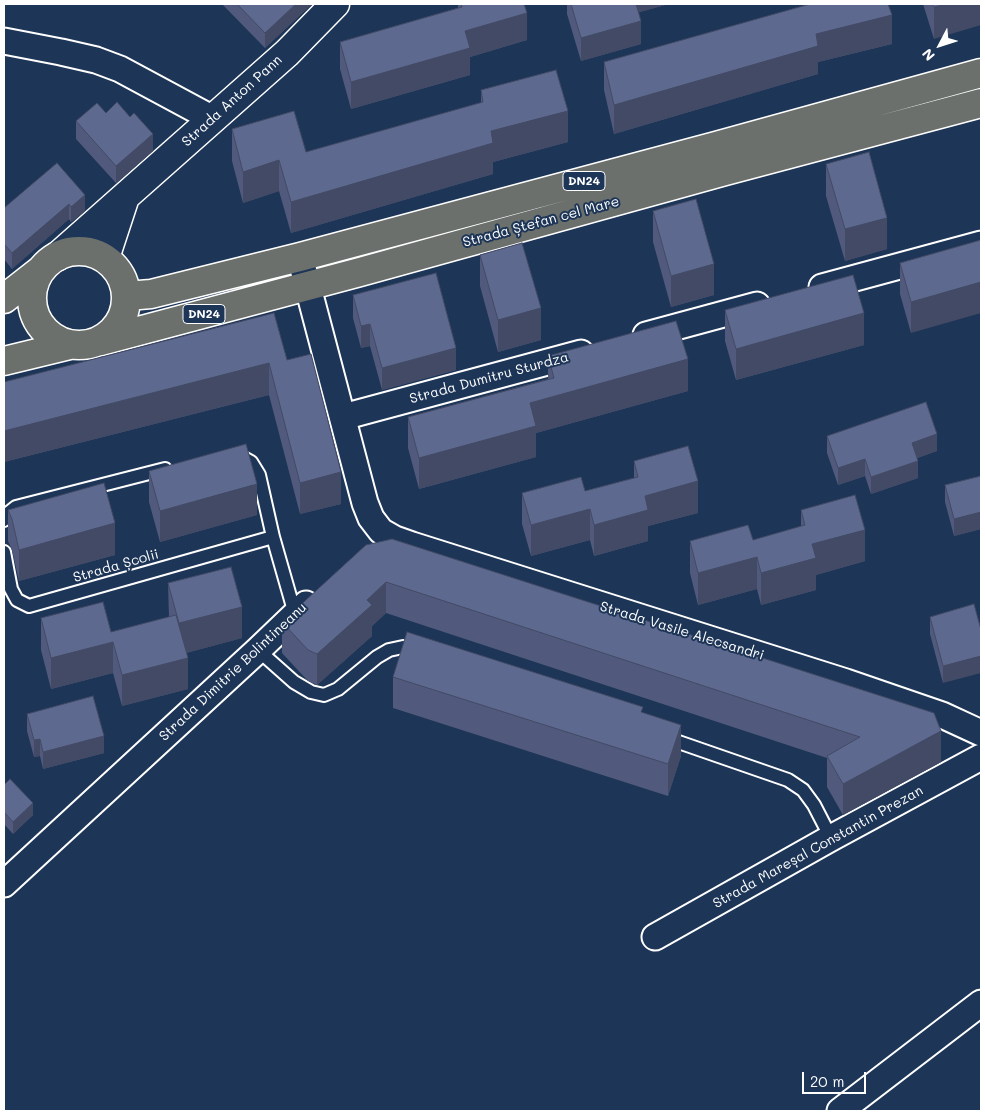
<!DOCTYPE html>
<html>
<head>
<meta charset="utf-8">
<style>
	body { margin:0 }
	#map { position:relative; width:985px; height:1115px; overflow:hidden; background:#1d3557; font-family:Mali,sans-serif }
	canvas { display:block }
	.frame { position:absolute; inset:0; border:5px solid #fff; pointer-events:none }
	.north { position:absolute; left:915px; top:20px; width:50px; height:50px; -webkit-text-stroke:4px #1d3557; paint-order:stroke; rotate:230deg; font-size:14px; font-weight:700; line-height:20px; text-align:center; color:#fff }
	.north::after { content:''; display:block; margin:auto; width:18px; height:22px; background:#fff; clip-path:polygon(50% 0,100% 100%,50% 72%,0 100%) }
	.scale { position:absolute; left:802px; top:1072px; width:64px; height:22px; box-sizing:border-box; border:2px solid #fff; border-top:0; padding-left:6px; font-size:15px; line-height:18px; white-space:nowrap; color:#fff; -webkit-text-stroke:4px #1d3557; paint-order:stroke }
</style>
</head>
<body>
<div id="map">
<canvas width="985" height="1115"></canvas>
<div class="frame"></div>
<div class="north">N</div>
<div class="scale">20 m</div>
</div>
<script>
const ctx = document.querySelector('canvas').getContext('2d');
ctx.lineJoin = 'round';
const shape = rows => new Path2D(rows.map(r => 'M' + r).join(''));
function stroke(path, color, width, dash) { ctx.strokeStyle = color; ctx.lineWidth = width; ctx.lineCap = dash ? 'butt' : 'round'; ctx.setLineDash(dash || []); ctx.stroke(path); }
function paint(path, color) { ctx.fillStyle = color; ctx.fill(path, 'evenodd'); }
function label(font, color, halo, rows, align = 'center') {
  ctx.font = font + ' Mali,sans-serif'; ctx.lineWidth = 4; ctx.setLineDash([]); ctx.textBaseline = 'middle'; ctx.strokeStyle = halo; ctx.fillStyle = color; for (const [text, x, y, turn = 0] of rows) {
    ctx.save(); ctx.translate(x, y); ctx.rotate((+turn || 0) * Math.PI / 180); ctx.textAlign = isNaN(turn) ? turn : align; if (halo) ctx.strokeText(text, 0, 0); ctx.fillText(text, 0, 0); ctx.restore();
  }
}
const lane = shape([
	[237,457,240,456,251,462,259,475,273,537,295,614],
	[4,520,6,515,16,507,165,469],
	[4,552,11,589,17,600,29,606,273,537],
	[258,650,294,682,311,692,324,695,338,689,377,657,389,650,403,647,419,652],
	[664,737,788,780,803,790,814,805,831,838]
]);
const street = shape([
	[4,41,61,52,96,60,120,69,213,119],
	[300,257,365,503,371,518,381,531,395,539,412,545,846,682,942,715,981,733],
	[822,287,981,244],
	[646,335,757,305],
	[343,417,581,353],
	[4,884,258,650,306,604],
	[655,937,831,838,981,757],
	[840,1111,981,1003]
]);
const secondary = shape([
	[58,256,287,53,335,4],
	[105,258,125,197]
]);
const primary = shape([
	'32 298a47 47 0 1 1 94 0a47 47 0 1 1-94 0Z',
	[127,296,151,294,300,257,716,146,981,73],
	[4,299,41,270],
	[101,341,360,272,725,171,981,103],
	[4,361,70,345]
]);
stroke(lane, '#fff', 16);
stroke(street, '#fff', 29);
stroke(secondary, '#fff', 31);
stroke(primary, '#fff', 31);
stroke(lane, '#1d3557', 12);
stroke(street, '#1d3557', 25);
stroke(secondary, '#1d3557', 28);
stroke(primary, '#6b706d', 28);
paint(shape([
	[222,4,312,4,265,48],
	[458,4,524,4,527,40,470,57,470,75,351,109,340,69,340,42,458,8],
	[567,4,669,4,639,12,641,44,581,61,567,14],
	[809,4,888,4,892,44,818,62,818,74,614,134,604,90,604,62,809,5],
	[923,4,981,4,934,39],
	[481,90,568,142,493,162,493,174,291,233,279,191,243,203,232,161,232,129,306,152,481,103],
	[106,113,130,117,153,151,116,183,76,139,76,121],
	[57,163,85,211,71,222,69,219,12,269,4,259,4,208],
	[826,164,887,249,845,261,826,196],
	[653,211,714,295,671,307,653,242],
	[981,240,911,333,900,294,900,263],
	[480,255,541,340,498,352,480,286],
	[353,295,456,370,382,390,370,346,361,348,353,318],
	[725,310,864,345,736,380,725,341],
	[548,356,688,391,536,433,536,457,419,489,408,448,408,417,548,379],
	[287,360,341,504,300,514,269,395,4,462,4,382],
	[827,436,937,451,917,458,918,478,871,494,865,476,838,485,827,453],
	[634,461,698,513,648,526,648,541,594,556,590,540,531,556,522,524,522,493,585,491,634,478],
	[149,471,257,515,160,542,149,502],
	[981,476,981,529,954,536,945,502,945,485],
	[8,510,115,555,19,581,12,550,8,541],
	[801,510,865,561,816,575,816,590,761,605,757,589,698,605,690,573,690,541,753,540,801,527],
	[366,545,941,762,843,815,827,787,827,758,386,613,372,626,372,636,317,685,308,681,282,653,282,622],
	[168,583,242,638,186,653,188,689,122,706,113,673,51,689,41,650,41,618,111,632,169,617],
	[930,617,981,630,943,683,930,634],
	[393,677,643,713,681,756,668,796,393,708],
	[27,714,104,753,43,769,40,756,34,757,27,731],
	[4,785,33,815,13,834,4,824]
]), '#515a7c');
paint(shape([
	[296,4,312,4,265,48,265,33],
	[633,4,669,4,633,14],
	[946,4,981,4,981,25,934,39,934,7],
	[527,13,527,40,470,57,470,75,351,109,351,82,465,31],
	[892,15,892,44,818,62,818,74,614,134,614,105,816,34],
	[641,21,641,44,581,61,581,38],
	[568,111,568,142,493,162,493,174,291,233,291,202,491,131],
	[153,134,153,151,116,183,116,166],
	[279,160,279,191,243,203,243,172],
	[85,195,85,211,71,222,71,207],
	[69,204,69,219,12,269,12,253],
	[887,218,887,249,845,261,845,229],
	[714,264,714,295,671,307,671,276],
	[981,282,981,313,911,333,911,302],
	[541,308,541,340,498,352,498,320],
	[864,313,864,345,736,380,736,349],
	[370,324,370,346,361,348,361,326],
	[456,348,456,370,382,390,382,368],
	[688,359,688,391,536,433,536,457,419,489,419,458,530,403],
	[269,363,269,395,4,462,4,431],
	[937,434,937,451,912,460,912,443],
	[865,459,865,476,838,485,838,468],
	[918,461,918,478,871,494,871,477],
	[341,472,341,504,300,514,300,483],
	[698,481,698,513,648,526,648,541,594,556,594,525,645,496],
	[257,484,257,515,160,542,160,511],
	[590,509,590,540,531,556,531,525],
	[981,512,981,529,954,536,954,519],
	[115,523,115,555,19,581,19,550],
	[865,530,865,561,816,575,816,590,761,605,761,573,812,544],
	[757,557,757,589,698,605,698,573],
	[386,582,386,613,372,626,372,636,317,685,317,654,367,600],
	[242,607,242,638,179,655,179,623],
	[113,642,113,673,51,689,51,658],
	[981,656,981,673,943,683,943,666],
	[188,658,188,689,122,706,122,675],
	[681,725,681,756,668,796,668,764],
	[941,731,941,762,843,815,843,784],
	[104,736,104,753,43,769,43,752],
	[40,739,40,756,34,757,34,740],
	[33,803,33,815,13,834,13,822]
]), '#424a65');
const building = shape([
	[237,4,296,4,265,33,237,4],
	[461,4,524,4,527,13,465,31,470,48,351,82,340,42,462,7,461,4],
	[571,4,636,4,641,21,581,38,571,4],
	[810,4,888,4,892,15,816,34,818,46,614,105,604,62,810,4],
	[932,4,946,4,934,7,932,4],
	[556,70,568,111,491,131,493,143,291,202,279,160,243,172,232,129,294,111,306,152,483,102,481,90,556,70],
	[117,102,130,117,134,113,153,134,116,166,76,121,97,103,106,113,117,102],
	[869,152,887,218,845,229,826,164,869,152],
	[57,163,85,195,71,207,69,204,12,253,4,244,4,208,57,163],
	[696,199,714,264,671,276,653,211,696,199],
	[981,240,981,282,911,302,900,263,981,240],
	[522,243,541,308,498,320,480,255,522,243],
	[436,273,456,348,382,368,370,324,361,326,353,295,436,273],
	[853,275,864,313,736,349,725,310,853,275],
	[274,313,287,360,311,354,341,472,300,483,269,363,4,431,4,382,274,313],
	[676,321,688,359,530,403,536,426,419,458,408,417,554,378,548,356,676,321],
	[926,402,937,434,912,443,918,461,871,477,865,459,838,468,827,436,926,402],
	[246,444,257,484,160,511,149,471,246,444],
	[688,446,698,481,645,496,648,510,594,525,590,509,531,525,522,493,581,477,585,491,638,477,634,461,688,446],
	[981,476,981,512,954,519,945,485,981,476],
	[104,483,115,523,19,550,12,519,8,510,104,483],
	[855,495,865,530,812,544,816,558,761,573,757,557,698,573,690,541,748,525,753,540,805,525,801,510,855,495],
	[392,539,934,713,941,731,843,784,827,756,860,737,386,582,367,600,372,605,317,654,308,650,282,622,366,545,392,539],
	[231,567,242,607,179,623,168,583,231,567],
	[103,602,111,632,176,615,188,658,122,675,113,642,51,658,41,618,103,602],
	[974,604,981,630,981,656,943,666,930,617,974,604],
	[407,632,643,707,641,712,681,725,668,764,393,677,407,632],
	[93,696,104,736,43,752,40,739,34,740,27,714,93,696],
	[10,779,33,803,13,822,4,812,4,785,10,779]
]);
paint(building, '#5e6990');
stroke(building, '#424a65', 1);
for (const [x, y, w] of [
	[584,181,42],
	[204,314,42]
]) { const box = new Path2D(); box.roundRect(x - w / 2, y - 9.5, w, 19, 4); ctx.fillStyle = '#1d3557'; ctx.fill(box); stroke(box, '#fff', 1); }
label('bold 12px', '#fff', null, [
	["DN24",584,181],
	["DN24",204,314]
]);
label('14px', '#fff', '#1d3557', [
	["Strada Anton Pann",232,101,-42],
	["Strada Ștefan cel Mare",541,222,-15],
	["Strada Dumitru Sturdza",489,378,-15],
	["Strada Școlii",116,566,-16],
	["Strada Vasile Alecsandri",682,631,17],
	["Strada Dimitrie Bolintineanu",233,672,-43],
	["Strada Mareșal Constantin Prezan",818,847,-29]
]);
</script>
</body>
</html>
